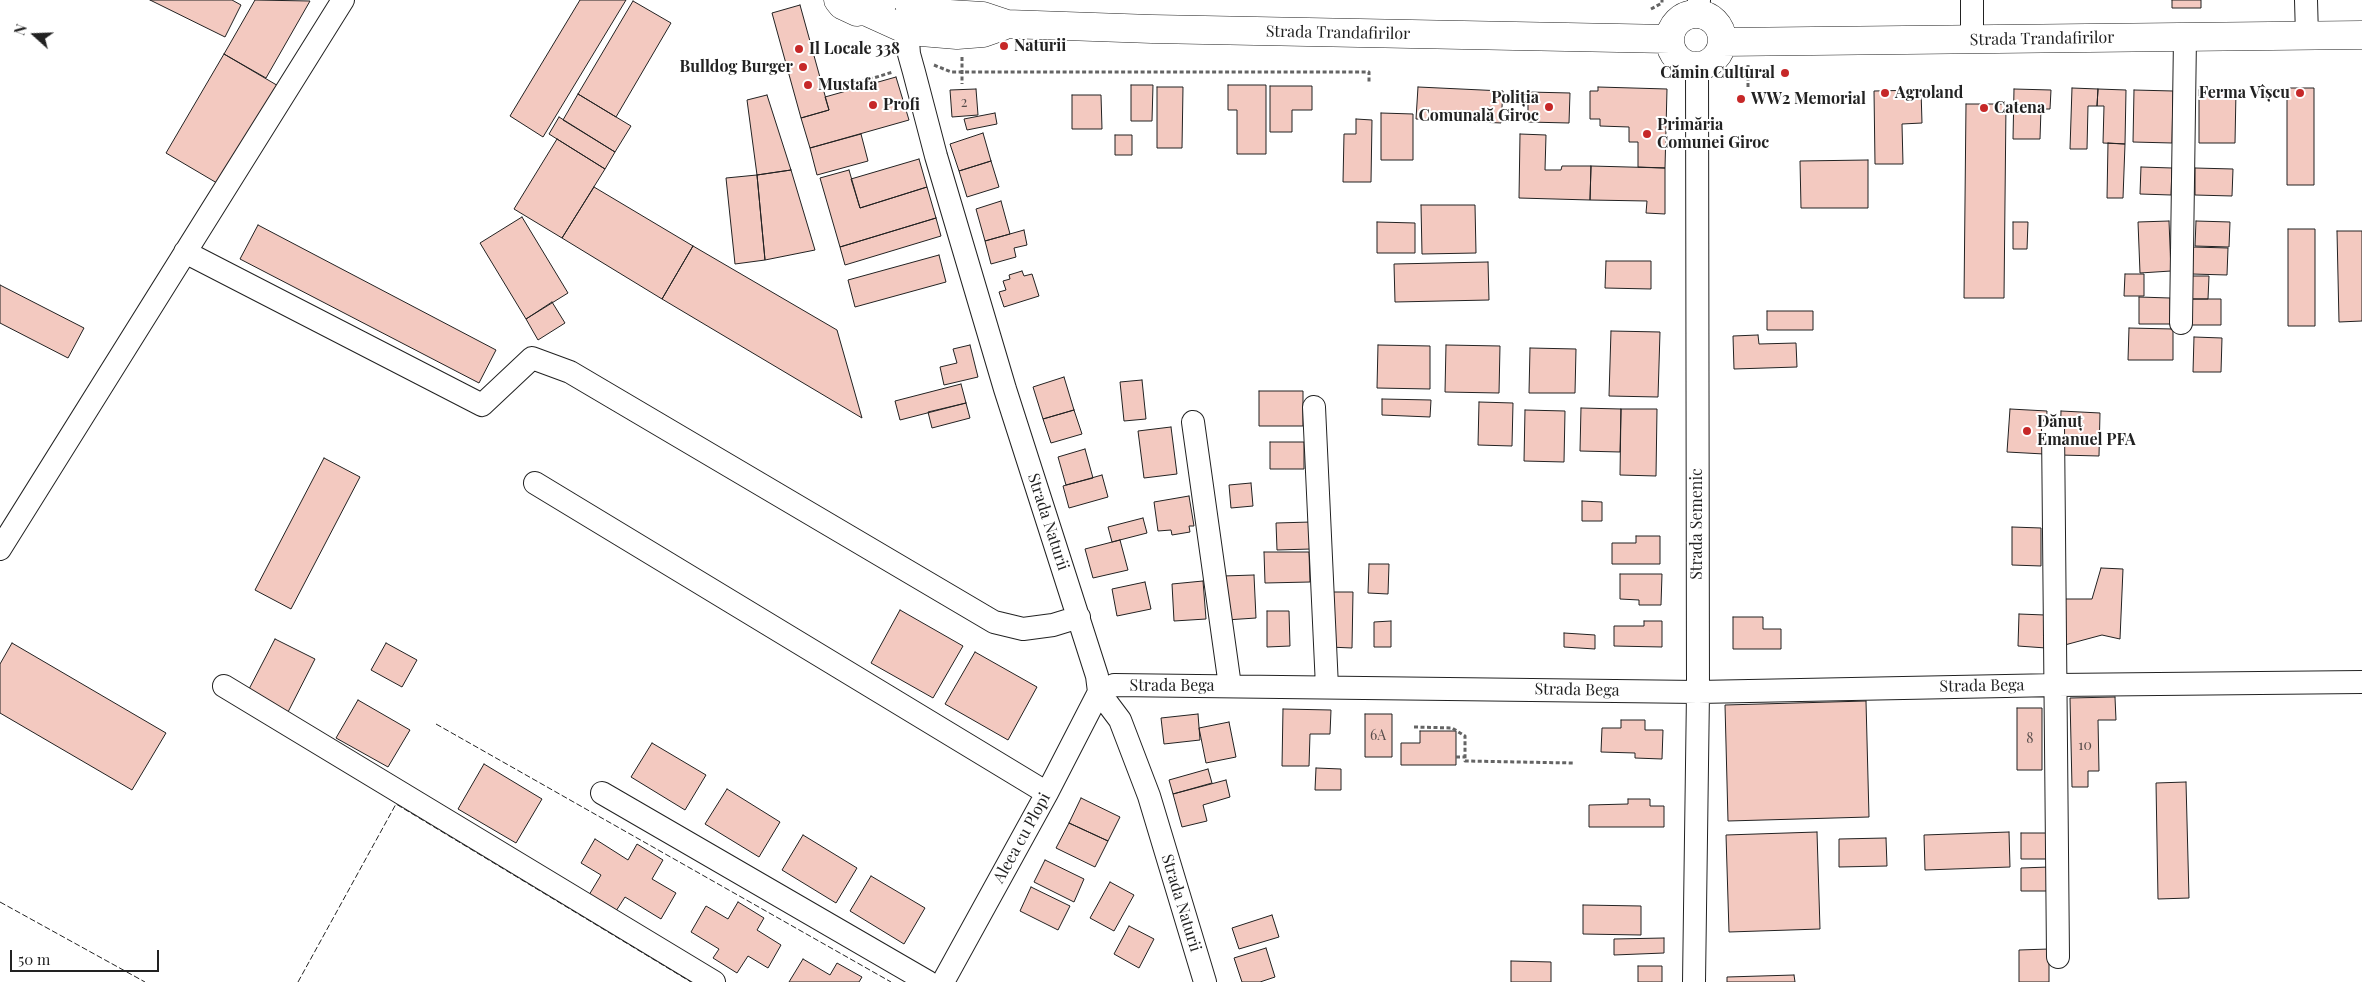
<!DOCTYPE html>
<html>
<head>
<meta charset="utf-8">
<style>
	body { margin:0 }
	#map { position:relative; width:2362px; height:982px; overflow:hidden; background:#fff; font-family:"Playfair Display",serif }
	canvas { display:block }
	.north { position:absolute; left:10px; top:10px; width:50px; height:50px; -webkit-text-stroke:4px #fff; paint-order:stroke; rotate:290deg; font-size:14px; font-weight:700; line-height:20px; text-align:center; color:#222 }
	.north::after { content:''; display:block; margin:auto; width:18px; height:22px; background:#222; clip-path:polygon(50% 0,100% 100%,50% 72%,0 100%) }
	.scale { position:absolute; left:10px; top:950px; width:149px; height:22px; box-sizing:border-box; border:2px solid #222; border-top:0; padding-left:6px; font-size:15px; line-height:18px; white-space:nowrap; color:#222; -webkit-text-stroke:4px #fff; paint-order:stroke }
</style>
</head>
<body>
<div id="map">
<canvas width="2362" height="982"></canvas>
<div class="north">N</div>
<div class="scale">50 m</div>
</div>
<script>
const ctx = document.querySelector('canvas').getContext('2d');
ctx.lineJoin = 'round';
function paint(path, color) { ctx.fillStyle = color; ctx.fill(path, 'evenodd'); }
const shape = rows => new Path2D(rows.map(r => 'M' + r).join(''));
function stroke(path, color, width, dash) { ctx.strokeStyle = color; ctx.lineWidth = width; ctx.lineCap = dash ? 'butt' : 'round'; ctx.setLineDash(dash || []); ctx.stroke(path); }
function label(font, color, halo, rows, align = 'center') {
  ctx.font = font + ' "Playfair Display",serif'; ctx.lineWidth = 4; ctx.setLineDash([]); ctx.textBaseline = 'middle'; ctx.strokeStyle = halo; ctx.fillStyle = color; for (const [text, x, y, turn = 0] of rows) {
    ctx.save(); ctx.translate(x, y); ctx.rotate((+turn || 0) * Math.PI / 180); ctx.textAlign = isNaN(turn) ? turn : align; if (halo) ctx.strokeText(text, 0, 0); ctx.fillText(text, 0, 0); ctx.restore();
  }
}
const building = shape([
	[150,0,232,0,241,5,225,37,150,0],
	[255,0,310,1,266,78,224,54,255,0],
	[580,0,626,0,543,137,510,116,580,0],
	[2172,0,2201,0,2201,8,2172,8,2172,0],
	[633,1,671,23,616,117,578,94,633,1],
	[800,5,829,110,801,118,772,13,800,5],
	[224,54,280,87,222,186,166,153,224,54],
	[896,77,909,120,810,148,801,118,829,110,825,97,896,77],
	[1131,85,1153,85,1152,121,1131,121,1131,85],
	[1228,85,1266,85,1266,154,1237,154,1237,110,1228,110,1228,85],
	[1270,86,1312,86,1312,110,1292,110,1292,132,1270,132,1270,86],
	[1157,87,1183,87,1182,148,1157,148,1157,87],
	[1418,87,1503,91,1501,123,1416,119,1418,87],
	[1598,87,1667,89,1665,168,1638,167,1638,142,1629,142,1629,127,1600,126,1600,119,1590,119,1590,91,1598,91,1598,87],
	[2072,88,2098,89,2097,106,2088,106,2087,149,2070,149,2072,88],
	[2287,88,2314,88,2314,185,2287,185,2287,88],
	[976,89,978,115,952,117,950,90,976,89],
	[2014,89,2051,90,2050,109,2041,109,2040,139,2013,139,2014,89],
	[2098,89,2126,90,2125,144,2103,143,2104,106,2097,106,2098,89],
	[1921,90,1922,123,1902,124,1903,164,1875,164,1874,91,1921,90],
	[2134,90,2173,91,2172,143,2133,142,2134,90],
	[2199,90,2236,91,2235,143,2199,143,2199,90],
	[1528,92,1570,93,1569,123,1528,122,1528,92],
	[578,94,631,126,615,152,563,120,578,94],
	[767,95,791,170,757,175,747,100,767,95],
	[1072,95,1101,95,1102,129,1072,129,1072,95],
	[1966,104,2006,104,2004,298,1964,298,1966,104],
	[995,113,997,124,967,130,964,119,995,113],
	[1381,113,1413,114,1413,160,1381,160,1381,113],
	[559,117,615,152,605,169,549,134,559,117],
	[1356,119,1372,120,1371,182,1343,182,1344,134,1356,134,1356,119],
	[983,133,991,161,959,171,950,144,983,133],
	[861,134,868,161,817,175,810,148,861,134],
	[1520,134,1546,135,1545,170,1561,170,1562,166,1591,166,1590,200,1519,198,1520,134],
	[1115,135,1132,135,1132,155,1115,155,1115,135],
	[557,139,605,169,562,238,514,209,557,139],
	[2108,143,2125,144,2123,198,2107,198,2108,143],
	[919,159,927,187,860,208,851,179,919,159],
	[1868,160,1868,208,1801,208,1800,161,1868,160],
	[991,161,999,187,967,197,959,171,991,161],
	[1591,166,1665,168,1665,214,1646,213,1647,201,1590,200,1591,166],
	[2141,167,2172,168,2171,195,2140,194,2141,167],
	[2195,168,2233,169,2232,196,2195,195,2195,168],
	[791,170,815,250,765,260,757,175,791,170],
	[849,170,860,208,927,187,936,218,840,247,820,178,849,170],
	[757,175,765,260,735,264,726,178,757,175],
	[594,187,693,246,662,299,562,238,594,187],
	[1001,201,1010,234,985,241,976,209,1001,201],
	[1421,205,1475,205,1476,253,1422,254,1421,205],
	[522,217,568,293,526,319,480,243,522,217],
	[936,218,941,236,845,265,840,247,936,218],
	[2169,221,2171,271,2140,273,2138,222,2169,221],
	[2196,221,2230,222,2229,247,2195,246,2196,221],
	[1377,222,1415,223,1415,253,1377,253,1377,222],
	[2013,222,2028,222,2027,249,2013,249,2013,222],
	[258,225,496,350,479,383,240,259,258,225],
	[2288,229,2315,229,2315,326,2288,326,2288,229],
	[1024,230,1027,245,1014,248,1016,257,991,264,985,241,1024,230],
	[2337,231,2362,231,2362,321,2339,322,2337,231],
	[693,246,837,330,862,418,662,299,693,246],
	[2193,247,2228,248,2227,275,2192,274,2193,247],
	[939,255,946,282,855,307,848,280,939,255],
	[1606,261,1651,261,1651,289,1605,288,1606,261],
	[1488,262,1489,300,1395,302,1394,264,1488,262],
	[1022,271,1024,276,1032,274,1039,296,1004,307,999,292,1006,290,1003,281,1010,279,1009,275,1022,271],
	[2125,274,2144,274,2144,296,2124,296,2125,274],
	[2191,276,2209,276,2208,299,2190,299,2191,276],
	[0,285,84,328,68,358,0,323,0,285],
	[2139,297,2170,298,2170,324,2139,324,2139,297],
	[2190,299,2221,299,2221,325,2190,325,2190,299],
	[552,302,565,323,538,340,526,319,552,302],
	[1767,311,1813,311,1813,330,1767,330,1767,311],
	[2129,328,2173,329,2173,360,2128,360,2129,328],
	[1611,331,1660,332,1658,397,1609,396,1611,331],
	[1758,335,1759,344,1796,343,1797,367,1734,369,1733,336,1758,335],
	[2194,337,2222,338,2221,372,2193,372,2194,337],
	[970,345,978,377,944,385,940,367,957,363,953,349,970,345],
	[1378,345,1430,346,1430,389,1377,388,1378,345],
	[1446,345,1500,346,1499,393,1445,392,1446,345],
	[1530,348,1576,349,1575,393,1529,393,1530,348],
	[1064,377,1074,410,1043,419,1033,387,1064,377],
	[1142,380,1146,419,1124,421,1120,382,1142,380],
	[961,384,966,403,900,420,895,401,961,384],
	[1259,391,1303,391,1303,426,1259,426,1259,391],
	[1382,399,1431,400,1430,417,1382,415,1382,399],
	[1479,402,1513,403,1512,446,1478,445,1479,402],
	[966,403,970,418,932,428,928,412,966,403],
	[1581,408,1621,409,1620,452,1580,451,1581,408],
	[1621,409,1657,409,1656,476,1620,475,1621,409],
	[2010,409,2047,411,2044,454,2007,452,2010,409],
	[1074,410,1082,434,1051,443,1043,419,1074,410],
	[1525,410,1565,411,1564,462,1524,461,1525,410],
	[2061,411,2100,413,2099,456,2060,455,2061,411],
	[1171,427,1177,474,1144,478,1138,431,1171,427],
	[1270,442,1304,442,1304,469,1270,469,1270,442],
	[1085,449,1093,478,1066,485,1058,457,1085,449],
	[324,458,360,477,291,609,255,590,324,458],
	[1102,475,1108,497,1069,508,1063,486,1102,475],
	[1251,483,1253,506,1231,508,1229,485,1251,483],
	[1189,496,1194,526,1189,526,1190,532,1172,535,1171,530,1158,531,1154,502,1189,496],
	[1582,501,1602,502,1602,521,1582,521,1582,501],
	[1143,518,1147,533,1112,542,1108,527,1143,518],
	[1311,522,1311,549,1277,550,1276,523,1311,522],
	[2012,527,2041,528,2041,566,2012,565,2012,527],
	[1636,536,1660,536,1660,564,1612,564,1612,543,1636,543,1636,536],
	[1120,540,1128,570,1093,578,1085,549,1120,540],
	[1264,552,1309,552,1310,582,1265,583,1264,552],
	[1369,564,1389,564,1388,594,1368,593,1369,564],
	[2101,568,2123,569,2120,639,2102,635,2061,646,2062,599,2092,599,2101,568],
	[1620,574,1662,574,1661,605,1639,605,1639,600,1620,599,1620,574],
	[1254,575,1256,618,1226,620,1223,576,1254,575],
	[1203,581,1206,619,1174,621,1172,584,1203,581],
	[1145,582,1151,609,1117,616,1112,589,1145,582],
	[1330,592,1353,592,1352,648,1329,647,1330,592],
	[900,610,963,646,933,698,871,663,900,610],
	[1267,611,1289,611,1290,646,1267,647,1267,611],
	[2019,614,2045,615,2046,648,2018,646,2019,614],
	[1733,617,1763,617,1763,629,1781,629,1781,649,1733,649,1733,617],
	[1391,621,1391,647,1374,647,1374,622,1391,621],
	[1644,621,1662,621,1662,647,1614,646,1614,626,1644,626,1644,621],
	[1564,633,1595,635,1595,649,1564,647,1564,633],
	[275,639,315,659,288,712,248,691,275,639],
	[12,643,166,733,132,790,0,713,0,664,12,643],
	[386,643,417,660,402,687,371,670,386,643],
	[975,652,1037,687,1008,740,945,704,975,652],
	[2115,697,2116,720,2098,720,2099,771,2088,771,2088,787,2072,787,2070,698,2115,697],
	[358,700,410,730,388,767,336,738,358,700],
	[1866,701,1869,817,1728,821,1725,705,1866,701],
	[2017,708,2042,708,2042,770,2017,770,2017,708],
	[1283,709,1331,710,1330,734,1310,734,1309,766,1282,766,1283,709],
	[1198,714,1200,740,1164,744,1161,718,1198,714],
	[1365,714,1392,714,1392,757,1365,757,1365,714],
	[1621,720,1645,720,1645,730,1663,730,1662,759,1635,758,1635,753,1601,752,1602,728,1621,728,1621,720],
	[1229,722,1236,757,1206,763,1199,728,1229,722],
	[1420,731,1456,731,1456,765,1401,765,1401,743,1420,743,1420,731],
	[652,743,706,775,685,810,631,777,652,743],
	[484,764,542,799,516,843,458,809,484,764],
	[1316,768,1341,769,1341,790,1315,790,1316,768],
	[1208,769,1212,783,1173,794,1169,780,1208,769],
	[1226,780,1230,797,1203,805,1207,821,1182,827,1173,794,1226,780],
	[2186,782,2189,898,2158,899,2156,783,2186,782],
	[727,789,780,822,759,857,705,824,727,789],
	[1081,798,1120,817,1108,841,1069,823,1081,798],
	[1628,799,1650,799,1650,806,1664,806,1664,827,1589,827,1589,805,1628,804,1628,799],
	[1069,823,1108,841,1095,867,1056,848,1069,823],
	[1817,832,1820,929,1729,932,1726,835,1817,832],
	[2009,832,2010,867,1925,870,1924,835,2009,832],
	[2021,833,2050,833,2050,859,2021,859,2021,833],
	[803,835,857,868,836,903,782,870,803,835],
	[1886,838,1887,866,1839,867,1839,839,1886,838],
	[595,839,628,860,637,844,663,860,652,879,676,893,661,919,625,897,616,911,589,895,601,875,581,863,595,839],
	[1045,860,1084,879,1074,902,1034,882,1045,860],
	[2049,867,2050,891,2021,891,2021,868,2049,867],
	[871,876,925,908,904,944,850,911,871,876],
	[1110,882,1134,895,1114,931,1090,918,1110,882],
	[1031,887,1070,906,1058,930,1020,911,1031,887],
	[738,902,764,918,757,930,781,945,768,968,748,956,737,973,713,958,719,949,691,932,706,906,728,919,738,902],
	[1583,905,1641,906,1641,935,1583,934,1583,905],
	[1272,915,1279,937,1239,949,1232,928,1272,915],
	[1129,926,1154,939,1139,968,1114,954,1129,926],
	[1664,938,1664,953,1614,955,1614,939,1664,938],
	[1266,948,1275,977,1260,982,1242,982,1234,958,1266,948],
	[2049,949,2049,982,2019,982,2019,950,2049,949],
	[803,959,830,975,837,963,862,977,859,982,789,982,803,959],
	[1511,961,1551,962,1551,982,1511,982,1511,961],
	[1638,966,1662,966,1662,982,1638,982,1638,966],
	[1794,975,1795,982,1727,982,1727,977,1794,975]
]);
paint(building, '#f3c9c0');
stroke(building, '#222', 1);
const minor = shape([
	[1972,0,1972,40],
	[2306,0,2307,36],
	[906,14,909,54,914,72,936,156,1005,389,1097,676,1099,692,1120,720,1149,796,1205,982],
	[1698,14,1699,0],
	[185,252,482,405,532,358,570,372,994,622,1023,629,1053,625,1079,617],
	[2181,323,2185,37],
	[1314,407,1327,687],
	[1193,422,1230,686],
	[2053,427,2058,957],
	[535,483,1047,793],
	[0,549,343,0],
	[224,686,714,982],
	[1099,692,1114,685,1698,692,2057,685,2362,682],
	[602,793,928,982],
	[943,982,1047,793,1099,692],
	[1694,982,1698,692,1697,66]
]);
const major = shape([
	[838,0,842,5,857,12,876,9,882,4],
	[907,0,933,13,983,16,1007,24,1152,29,1670,39],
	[867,12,909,31,957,35,983,33,1003,26],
	'1670 40a26 26 0 1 1 52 0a26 26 0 1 1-52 0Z',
	[1722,42,2362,35]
]);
stroke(minor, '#222', 24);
stroke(major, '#222', 29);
stroke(shape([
	[1651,9,1662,3,1662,0],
	[962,57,962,84],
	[934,65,951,72,1369,72,1369,83],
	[844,87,893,72],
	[1748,87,1748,65],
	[1414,727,1452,728,1465,736,1465,761,1573,763],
	[1456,757,1465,757]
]), '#646464', 3, [4, 2.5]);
stroke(minor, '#fff', 22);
stroke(major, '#fff', 28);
stroke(shape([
	[436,724,891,982],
	[0,902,145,982],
	[298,982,396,804,691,982]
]), '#222', 1, [6, 2.5]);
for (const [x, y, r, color] of [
	[1004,46,5,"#c62828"],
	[799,49,5,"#c62828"],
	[803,67,5,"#c62828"],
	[1785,73,5,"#c62828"],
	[808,85,5,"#c62828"],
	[1885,93,5,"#c62828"],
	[2300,93,5,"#c62828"],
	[1741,99,5,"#c62828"],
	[873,105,5,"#c62828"],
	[1549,107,5,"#c62828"],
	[1984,108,5,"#c62828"],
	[1647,134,5,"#c62828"],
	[2027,431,5,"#c62828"]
]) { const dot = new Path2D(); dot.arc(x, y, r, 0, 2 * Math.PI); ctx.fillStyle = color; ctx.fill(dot); stroke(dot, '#fff', 2); }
label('14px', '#564c4a', null, [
	["2",964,103],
	["6A",1378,736],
	["8",2030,739],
	["10",2085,746]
]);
label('16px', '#222', '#fff', [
	["Strada Trandafirilor",1338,33,1],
	["Strada Trandafirilor",2042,39,-1],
	["Strada Naturii",1048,522,72],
	["Strada Semenic",1697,524,-90],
	["Strada Bega",1172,686],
	["Strada Bega",1982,686,-1],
	["Strada Bega",1577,690,1],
	["Aleea cu Plopi",1022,838,-61],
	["Strada Naturii",1181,903,73]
]);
label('bold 16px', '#222', '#fff', [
	["Naturii",1014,46],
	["Il Locale 338",809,49],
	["Bulldog Burger",793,67,"right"],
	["Cămin Cultural",1775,73,"right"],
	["Mustafa",818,85],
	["Agroland",1895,93],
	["Ferma Vîșcu",2290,93,"right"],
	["Poliția",1539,98,"right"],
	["Comunală Giroc",1539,116,"right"],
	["WW2 Memorial",1751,99],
	["Profi",883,105],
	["Catena",1994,108],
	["Primăria",1657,125],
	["Comunei Giroc",1657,143],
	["Dănuț",2037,422],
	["Emanuel PFA",2037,440]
], 'left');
</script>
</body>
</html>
